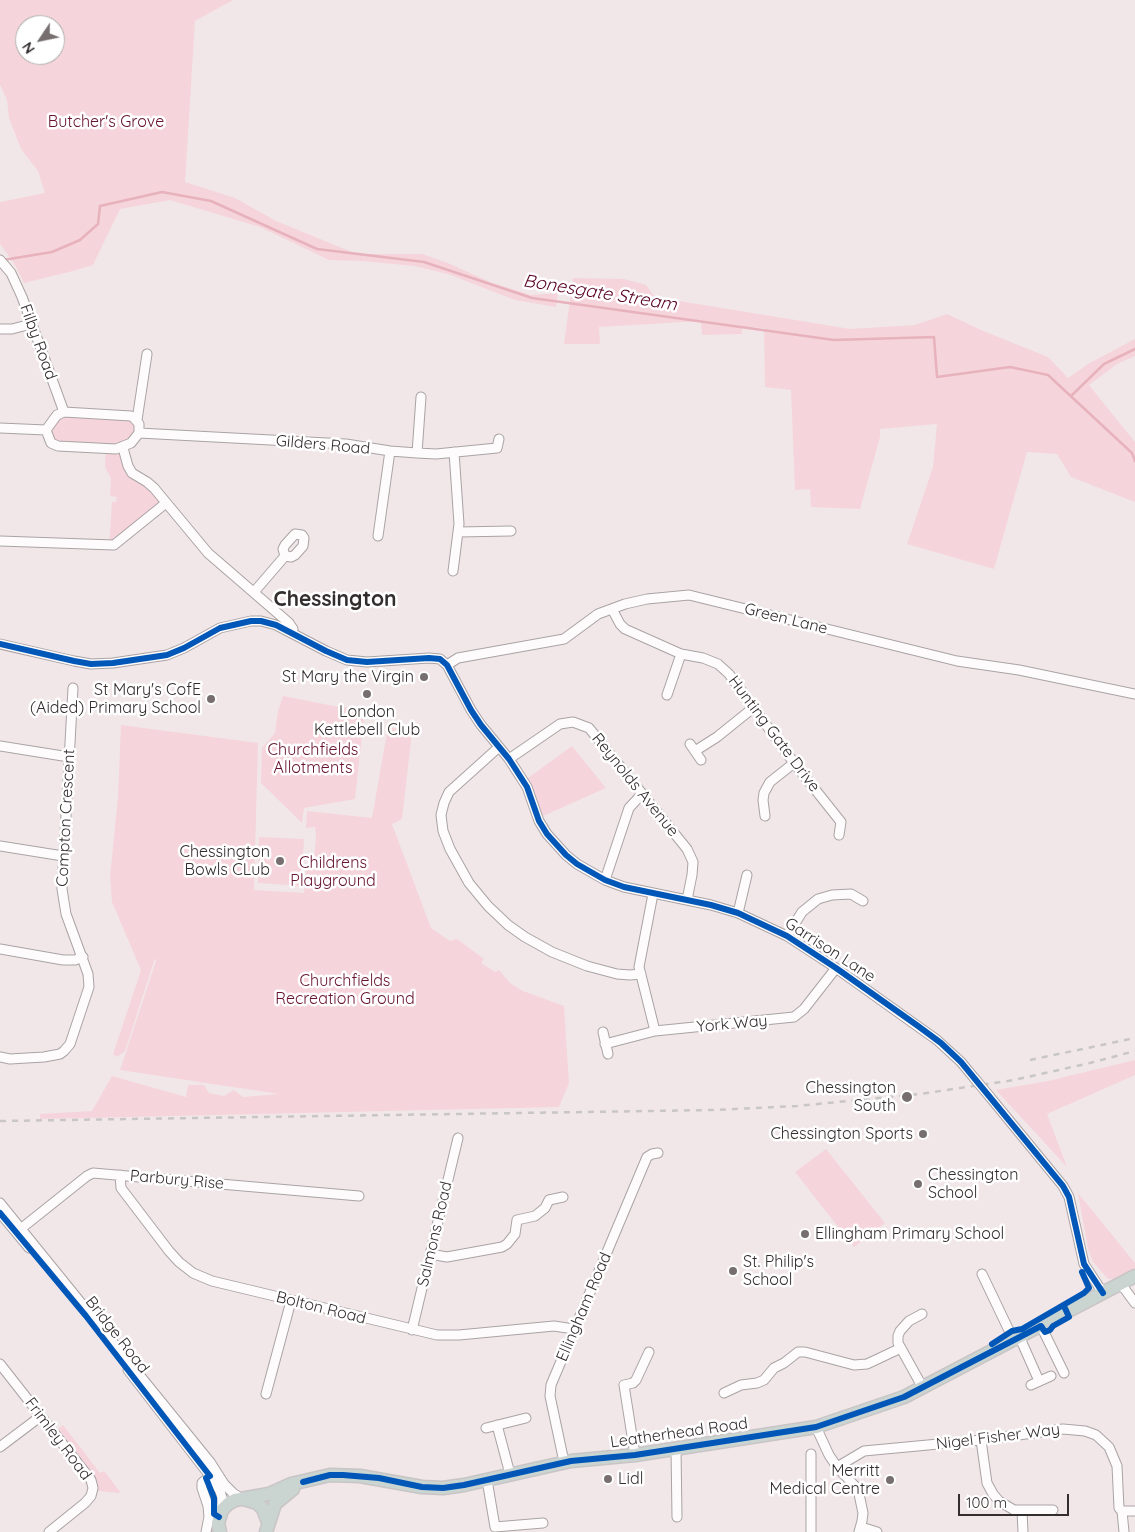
<!DOCTYPE html>
<html>
<head>
<meta charset="utf-8">
<style>
	body { margin:0 }
	#map { position:relative; width:1135px; height:1532px; overflow:hidden; background:#f1e7e9; font-family:Quicksand,sans-serif }
	canvas { display:block }
	.north { position:absolute; left:15px; top:15px; width:50px; height:50px; box-sizing:border-box; background:#fff; border:1px solid #adabab; border-radius:50%; rotate:236deg; font-size:14px; font-weight:700; line-height:20px; text-align:center; color:#332d2e }
	.north::after { content:''; display:block; margin:auto; width:18px; height:22px; background:#766e6f; clip-path:polygon(50% 0,100% 100%,50% 72%,0 100%) }
	.scale { position:absolute; left:958px; top:1494px; width:111px; height:22px; box-sizing:border-box; border:2px solid #332d2e; border-top:0; padding-left:6px; font-size:15px; line-height:18px; white-space:nowrap; color:#332d2e; -webkit-text-stroke:4px #fff; paint-order:stroke }
</style>
</head>
<body>
<div id="map">
<canvas width="1135" height="1532"></canvas>
<div class="north">N</div>
<div class="scale">100 m</div>
</div>
<script>
const ctx = document.querySelector('canvas').getContext('2d');
ctx.lineJoin = 'round';
function paint(path, color) { ctx.fillStyle = color; ctx.fill(path, 'evenodd'); }
const shape = rows => new Path2D(rows.map(r => 'M' + r).join(''));
function stroke(path, color, width, dash) { ctx.strokeStyle = color; ctx.lineWidth = width; ctx.lineCap = dash ? 'butt' : 'round'; ctx.setLineDash(dash || []); ctx.stroke(path); }
function label(font, color, halo, rows, align = 'center') {
  ctx.font = font + ' Quicksand,sans-serif'; ctx.lineWidth = 5; ctx.setLineDash([]); ctx.textBaseline = 'middle'; ctx.strokeStyle = halo; ctx.fillStyle = color; for (const [text, x, y, turn = 0] of rows) {
    ctx.save(); ctx.translate(x, y); ctx.rotate((+turn || 0) * Math.PI / 180); ctx.textAlign = isNaN(turn) ? turn : align; if (halo) ctx.strokeText(text, 0, 0); ctx.fillText(text, 0, 0); ctx.restore();
  }
}
paint(shape([
	[0,0,233,0,195,21,185,182,235,198,276,221,357,254,422,254,448,263,490,282,531,295,558,293,556,307,515,300,448,274,414,266,362,261,329,260,260,227,170,200,120,209,93,265,73,271,24,283,14,263,0,244,0,202,45,193,38,171,21,149,9,118,7,100,0,85],
	[25,25,55,25,55,55,25,55],
	[573,278,624,279,646,285,655,297,850,329,915,325,947,314,981,330,1048,357,1068,378,1088,364,1135,339,1135,356,1117,364,1089,385,1135,442,1135,502,1071,477,1057,454,1027,452,994,569,907,544,933,467,937,424,880,429,880,437,860,509,811,507,810,489,795,490,791,390,765,387,764,328,742,327,742,334,702,335,701,321,599,327,600,344,564,344],
	[57,415,131,416,140,428,123,448,128,466,166,503,109,546,112,502,116,502,117,497,110,496,111,478,105,467,106,449,51,443,50,422],
	[283,696,339,707,365,708,355,799,304,808,302,823,261,783,262,748,275,733,278,711],
	[121,725,258,743,254,890,304,893,306,866,310,866,314,861,316,836,315,827,306,828,307,811,372,818,388,727,412,732,402,819,392,824,431,928,450,941,457,939,484,959,481,963,495,972,499,970,510,983,523,991,564,1006,569,1083,559,1107,40,1119,40,1114,92,1111,112,1076,186,1097,188,1085,204,1085,209,1093,224,1096,234,1090,243,1097,279,1094,120,1070,156,961,155,958,125,1051,117,1057,113,1054,141,970,112,902,110,877,118,796],
	[572,746,606,788,543,816,528,778],
	[259,837,304,839,301,886,258,883],
	[1135,1060,1135,1075,1047,1114,1067,1167,996,1090,1048,1081],
	[826,1149,885,1223,854,1247,795,1172],
	[1078,1193,1135,1263,1135,1268,1116,1279,1108,1279,1093,1262,1088,1249],
	[63,1425,100,1473,104,1471,121,1493,98,1491,97,1480,58,1429]
]), '#f5d5db');
stroke(shape([
	[3,260,52,252,80,240,98,224,100,206,162,192,211,201,317,249,424,262,532,298,834,340,934,337,937,377,1010,367,1048,375,1132,453,1135,461],
	[1071,396,1104,364,1135,349]
]), '#e7b2bc', 2.5);
const minor = shape([
	[0,260,11,273,22,297,64,412],
	[0,329,12,329,31,324],
	[64,412,131,416,134,418,139,424,139,433,131,443,116,449,58,446,51,443,46,430,57,415,64,412],
	[137,420,147,354],
	[0,428,46,430],
	[139,433,346,444,390,451,417,453,436,454,497,448,499,439],
	[123,448,128,466,132,473,147,482,154,488,208,553,289,623,293,629,291,633],
	[417,453,421,397],
	[458,532,511,531],
	[295,534,302,535,304,538,303,546,295,555,291,557,285,556,283,549,285,545,295,534],
	[378,536,390,451],
	[0,541,114,545,166,503],
	[453,571,459,524,454,452],
	[254,592,285,556],
	[612,609,620,624,625,629,681,654,703,658,718,664,729,674,794,763,841,822,839,835],
	[0,644,74,661,91,664,113,663,167,655,184,648,220,628,251,621,261,621,276,625,326,651,347,660,367,662,429,658,440,659,447,665,471,710,481,725,509,759,527,787,539,821,547,834,566,855,577,864,605,880,624,887,711,905,738,913,787,936,836,968,937,1040,961,1062,975,1079],
	[447,665,458,658,564,639,598,614,625,604,647,599,689,595,957,661,1019,670,1135,694],
	[667,695,681,654],
	[690,744,701,760],
	[0,746,69,757],
	[499,747,449,792,444,803,441,815,443,831,450,849,469,883,488,906,508,925,525,937,552,952,587,966,617,974,630,975,641,974],
	[695,751,717,737,753,708],
	[509,759,560,724,573,722,589,728,687,849,693,862,692,875,687,900],
	[765,816,763,800,764,793,770,782,794,763],
	[0,846,63,856],
	[605,880,629,808,642,794],
	[653,894,639,967,655,1031],
	[738,913,747,875],
	[787,936,802,912,818,899,832,895,851,894,863,901],
	[0,949,63,960,75,960,83,957],
	[603,1032,608,1054],
	[605,1044,655,1031,794,1017,804,1009,836,968],
	[0,1057,10,1059,44,1057,60,1054,64,1051,70,1044,89,987,88,974,66,914,62,889,73,688],
	[990,1097,1063,1186,1069,1197,1084,1264,1103,1293],
	[120,1175,121,1188,169,1251,179,1262,193,1273,212,1281,437,1335,459,1335,554,1326,574,1329],
	[0,1203,210,1462,224,1484,233,1493,242,1499],
	[0,1213,29,1248],
	[18,1231,87,1176,93,1173,359,1196],
	[430,1254,447,1257,502,1247,507,1244,515,1234,517,1220,535,1216,545,1208,549,1200,563,1197],
	[982,1274,1014,1341],
	[1121,1284,1135,1303],
	[922,1314,909,1321,900,1331,898,1336,898,1343,923,1388],
	[1041,1326,1064,1373],
	[412,1330,458,1138],
	[1020,1338,1039,1381],
	[0,1364,91,1480,93,1488,91,1496,85,1503,49,1532],
	[128,1370,210,1476,220,1491,222,1498,222,1510],
	[1031,1385,1051,1376],
	[724,1393,741,1385,757,1383,764,1380,774,1368,784,1363,798,1352,805,1352,854,1365,867,1364,901,1348],
	[266,1394,291,1301],
	[497,1425,510,1474],
	[816,1427,829,1455,837,1467,855,1486,859,1494,863,1513,862,1521,859,1532],
	[486,1428,526,1418],
	[981,1440,987,1483,993,1494,999,1501,1014,1510,1053,1510],
	[0,1447,41,1416],
	[676,1449,677,1517],
	[811,1454,811,1532],
	[635,1455,624,1385,633,1383,636,1380,649,1352],
	[564,1462,550,1396,551,1385,647,1157,652,1154,658,1153],
	[837,1467,864,1451,981,1440,1063,1429,1085,1431,1096,1435,1109,1447,1117,1466,1119,1508,1122,1511,1135,1511],
	[487,1480,495,1527,543,1523],
	[1022,1511,1023,1532],
	[1122,1511,1124,1532],
	[861,1527,877,1532],
	[206,1532,209,1517,208,1506,202,1488,202,1483,210,1476]
]);
const highway = shape([
	[244,1499,257,1503,263,1509,268,1522],
	[220,1532,218,1523,222,1510,228,1504,235,1500,269,1494,291,1484,330,1475,360,1476,422,1487,443,1488,464,1485,571,1461,635,1455,816,1427,904,1397,1135,1276],
	[266,1532,275,1504,293,1489]
]);
stroke(minor, '#aaa3a4', 11);
stroke(highway, '#c9c4c5', 15);
stroke(minor, '#fdfbfc', 9);
stroke(highway, '#cad5d2', 12);
stroke(shape([
	[1030,1060,1135,1038],
	[0,1121,714,1110,797,1106,920,1094,1014,1080,1090,1063,1135,1051]
]), '#c9c6c6', 2.5, [6, 6]);
const minorBridge = shape([
	[975,1079,990,1097]
]);
stroke(minorBridge, '#aaa3a4', 11, []);
stroke(minorBridge, '#fdfbfc', 9);
stroke(shape([
	[0,644,74,661,91,664,113,663,167,655,184,648,220,628,251,621,261,621,276,625,326,651,347,660,367,662,429,658,440,659,447,665,471,710,481,725,509,759,527,787,539,821,547,834,566,855,577,864,605,880,624,887,711,905,738,913,787,936,836,968,918,1026,941,1043,961,1062,1063,1186,1069,1197,1084,1264,1103,1293],
	[0,1213,86,1316,210,1476,206,1478,214,1498,214,1514,219,1517],
	[992,1344,1012,1331,1022,1329,1084,1293,1089,1288,1082,1272],
	[303,1482,330,1475,343,1475,379,1478,422,1487,443,1488,464,1485,571,1461,635,1455,816,1427,904,1397,1041,1326,1045,1332,1050,1330,1053,1326,1069,1317,1064,1306]
]), '#0057b8', 6);
for (const [x, y, r, color] of [
	[424,677,5,"#766e6f"],
	[367,694,5,"#766e6f"],
	[211,699,5,"#766e6f"],
	[280,861,5,"#766e6f"],
	[907,1097,6,"#766e6f"],
	[923,1134,5,"#766e6f"],
	[918,1184,5,"#766e6f"],
	[805,1234,5,"#766e6f"],
	[733,1271,5,"#766e6f"],
	[608,1479,5,"#766e6f"],
	[890,1480,5,"#766e6f"]
]) { const dot = new Path2D(); dot.arc(x, y, r, 0, 2 * Math.PI); ctx.fillStyle = color; ctx.fill(dot); stroke(dot, '#fff', 2); }
label('16px', '#66112d', '#fff', [
	["Butcher's Grove",106,122],
	["Churchfields",313,750],
	["Allotments",313,768],
	["Childrens",333,863],
	["Playground",333,881],
	["Churchfields",345,981],
	["Recreation Ground",345,999]
]);
label('16px', '#332d2e', '#fff', [
	["Filby Road",38,342,70],
	["Gilders Road",323,445,5],
	["Green Lane",786,619,14],
	["Hunting Gate Drive",774,734,53],
	["Reynolds Avenue",635,785,51],
	["Compton Crescent",66,818,-87],
	["Garrison Lane",830,950,33],
	["York Way",732,1024,-5],
	["Parbury Rise",177,1180,5],
	["Salmons Road",435,1234,-77],
	["Ellingham Road",584,1307,-67],
	["Bolton Road",321,1308,14],
	["Bridge Road",117,1335,52],
	["Leatherhead Road",679,1433,-8],
	["Nigel Fisher Way",998,1437,-7],
	["Frimley Road",58,1439,53]
]);
label('16px', '#332d2e', '#fff', [
	["St Mary the Virgin",414,677],
	["St Mary's CofE",201,690],
	["(Aided) Primary School",201,708],
	["London",367,712,"center"],
	["Kettlebell Club",367,730,"center"],
	["Chessington",270,852],
	["Bowls CLub",270,870],
	["Chessington",896,1088],
	["South",896,1106],
	["Chessington Sports",913,1134],
	["Chessington",928,1175,"left"],
	["School",928,1193,"left"],
	["Ellingham Primary School",815,1234,"left"],
	["St. Philip's",743,1262,"left"],
	["School",743,1280,"left"],
	["Merritt",880,1471],
	["Medical Centre",880,1489],
	["Lidl",618,1479,"left"]
], 'right');
label('italic 18px', '#580123', '#fff', [
	["Bonesgate Stream",600,293,9]
]);
label('bold 21px', '#332d2e', '#fff', [
	["Chessington",335,600]
]);
</script>
</body>
</html>
